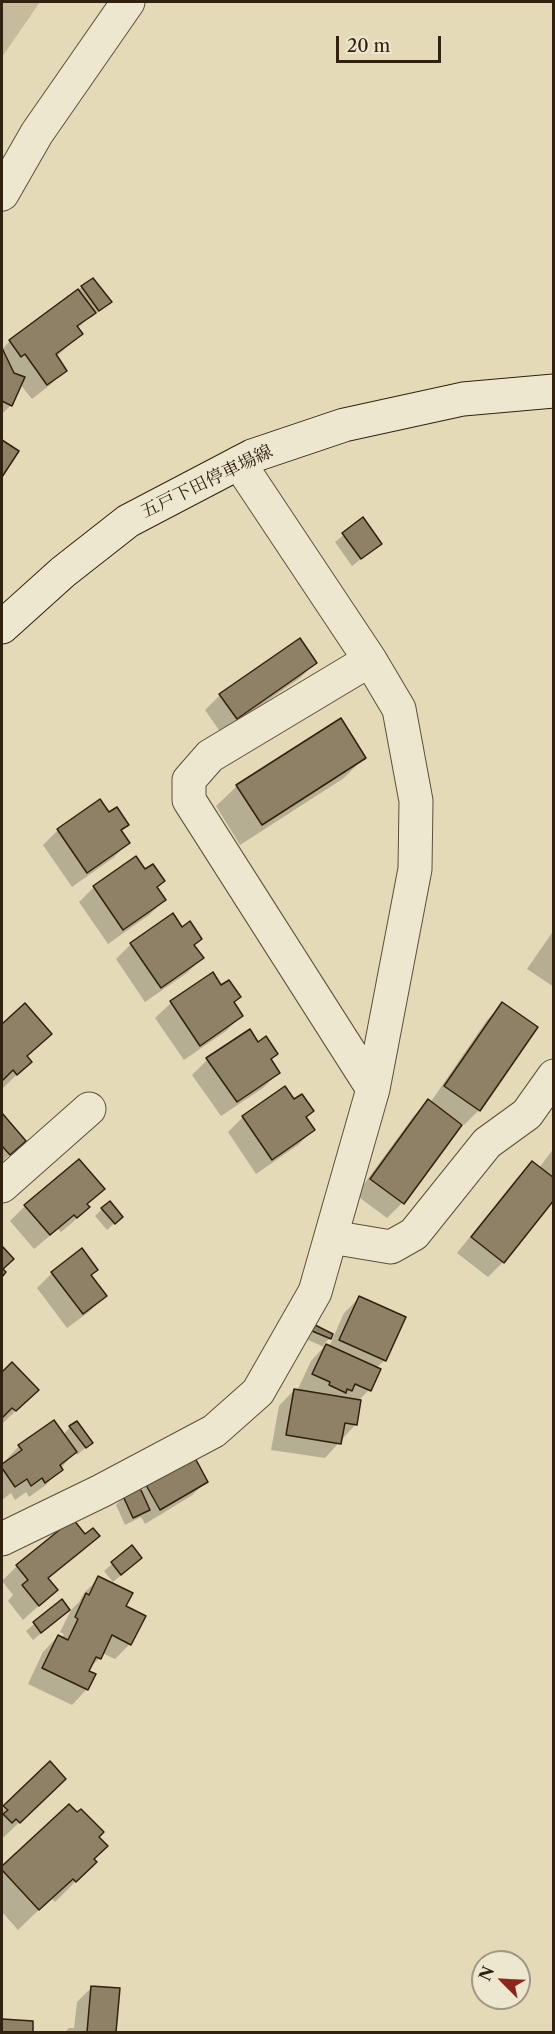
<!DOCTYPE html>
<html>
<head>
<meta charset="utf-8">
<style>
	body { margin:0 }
	#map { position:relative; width:555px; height:2034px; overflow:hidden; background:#e4dab7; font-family:"Libre Caslon Text",serif }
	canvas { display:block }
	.frame { position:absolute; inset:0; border:3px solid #31210f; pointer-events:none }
	.north { position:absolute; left:471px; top:1950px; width:60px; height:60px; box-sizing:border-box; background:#ede7d0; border:2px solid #a29883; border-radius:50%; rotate:294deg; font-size:16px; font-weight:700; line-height:24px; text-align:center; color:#31210f }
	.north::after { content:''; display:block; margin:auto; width:21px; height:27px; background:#8f2418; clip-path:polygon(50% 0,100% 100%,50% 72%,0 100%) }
	.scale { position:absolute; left:336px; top:36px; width:105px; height:27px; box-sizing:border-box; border:3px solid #31210f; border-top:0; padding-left:8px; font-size:18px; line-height:21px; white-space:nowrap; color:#31210f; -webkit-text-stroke:4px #ede7d0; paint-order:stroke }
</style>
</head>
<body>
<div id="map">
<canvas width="555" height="2034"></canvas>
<div class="frame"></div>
<div class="north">N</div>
<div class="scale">20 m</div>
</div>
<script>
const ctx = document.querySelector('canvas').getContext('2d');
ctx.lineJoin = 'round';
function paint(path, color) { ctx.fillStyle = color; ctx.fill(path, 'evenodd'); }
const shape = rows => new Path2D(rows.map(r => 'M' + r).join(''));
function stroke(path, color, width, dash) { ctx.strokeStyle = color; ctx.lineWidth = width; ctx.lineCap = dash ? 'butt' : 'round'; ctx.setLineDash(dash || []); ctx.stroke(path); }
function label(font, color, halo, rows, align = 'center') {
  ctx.font = font + ' "Libre Caslon Text","Noto Serif JP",serif'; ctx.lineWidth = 4.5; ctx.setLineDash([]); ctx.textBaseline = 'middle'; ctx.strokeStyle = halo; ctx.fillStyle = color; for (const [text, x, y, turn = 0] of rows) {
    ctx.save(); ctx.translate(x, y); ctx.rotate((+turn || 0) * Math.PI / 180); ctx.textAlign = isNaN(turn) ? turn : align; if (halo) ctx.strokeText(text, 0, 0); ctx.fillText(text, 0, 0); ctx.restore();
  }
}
paint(shape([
	[2,2,40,2,2,57]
]), '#c6bb9a');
paint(shape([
	[82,287,110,302,91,318,90,316,77,329,81,334,56,357,65,370,50,385,32,399,20,384,11,405,2,414,2,349,10,341],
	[363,519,380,544,352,566,335,542],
	[315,663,300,678,221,733,205,710,220,695],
	[364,758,344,778,240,845,216,806,237,786],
	[109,814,127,824,120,831,128,843,113,858,72,887,43,845,58,830],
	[94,887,165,900,149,915,108,944,79,902],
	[554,930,554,987,527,969],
	[131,944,193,946,202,958,187,973,145,1002,116,959],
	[212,974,221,987,239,997,233,1003,241,1016,226,1031,184,1060,155,1018,171,1003],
	[503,1004,479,1110,464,1125,461,1123,402,1203,387,1218,356,1195,413,1117,428,1101,430,1103,487,1020],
	[25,1006,50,1034,26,1057,30,1062,2,1089,2,1027],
	[207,1060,270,1060,278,1073,263,1088,221,1116,192,1075],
	[2,1116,24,1141,2,1162],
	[243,1117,305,1118,313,1130,298,1145,256,1174,228,1132],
	[554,1148,554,1197,503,1262,488,1277,457,1253,517,1178,532,1163,539,1168],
	[103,1189,86,1205,88,1207,73,1222,61,1232,58,1229,34,1249,10,1221,25,1206],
	[102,1209,121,1217,107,1230,95,1216],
	[52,1273,90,1276,105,1296,90,1311,67,1328,37,1288],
	[359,1298,385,1360,376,1368,369,1390,358,1401,356,1424,325,1458,271,1450,279,1406,294,1390,297,1391,311,1361,324,1347,306,1339,307,1335,315,1327,333,1335,323,1345,329,1347,344,1313],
	[12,1364,22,1405,2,1424,2,1374],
	[70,1427,91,1443,77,1455,75,1452,46,1485,29,1497,26,1492,15,1500,11,1493,2,1500,2,1466,6,1463,4,1462,19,1446,63,1435],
	[207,1481,191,1496,145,1524,141,1517,125,1525,116,1505,124,1497,140,1492,147,1486],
	[73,1521,85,1536,98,1536,83,1551,48,1579,56,1590,23,1620,8,1601,13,1595,2,1581,17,1566],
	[132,1547,132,1566,113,1582,104,1571],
	[99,1578,124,1607,130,1644,115,1659,102,1653,100,1658,88,1669,87,1689,72,1705,28,1684,43,1652,58,1636,62,1638,64,1634,60,1632,71,1610,79,1602,84,1593],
	[61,1601,60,1617,33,1640,26,1631],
	[50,1764,49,1794,4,1837,2,1835,2,1810],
	[69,1806,97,1837,93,1859,95,1862,55,1902,51,1898,18,1930,2,1912,2,1868],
	[92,1987,118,1989,114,2032,65,2032,69,2028,74,2028,77,2002],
	[2,2020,32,2023,32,2032,2,2032]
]), '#0003');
const building = shape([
	[93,278,112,302,99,311,81,286,93,278],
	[78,289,96,313,77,326,83,334,56,354,67,371,47,385,25,354,21,357,9,340,78,289],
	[2,348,14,373,25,377,12,406,2,401,2,348],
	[2,440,19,451,2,477,2,440],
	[363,517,382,544,361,559,342,533,363,517],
	[300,638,317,663,237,719,219,694,300,638],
	[341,718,366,758,262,825,236,785,341,718],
	[100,799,109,812,117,807,129,825,121,830,130,843,87,873,57,829,100,799],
	[136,856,145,869,153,864,165,881,157,887,166,900,123,930,93,886,136,856],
	[173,913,182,927,190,921,202,939,194,945,204,958,161,988,130,943,173,913],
	[213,972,221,985,229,980,241,997,234,1002,243,1016,200,1046,170,1001,213,972],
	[502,1002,538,1027,480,1111,444,1086,502,1002],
	[25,1003,52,1034,27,1056,32,1062,17,1075,13,1070,2,1081,2,1024,25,1003],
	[250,1029,258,1042,266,1036,278,1054,271,1059,280,1073,237,1102,206,1058,250,1029],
	[285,1086,294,1099,302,1094,314,1111,306,1117,315,1130,272,1160,242,1116,285,1086],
	[428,1099,462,1125,404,1204,370,1179,428,1099],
	[2,1113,26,1141,10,1155,2,1146,2,1113],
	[79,1159,105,1189,87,1204,90,1207,77,1218,74,1215,50,1235,24,1205,79,1159],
	[532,1161,554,1178,554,1200,504,1263,471,1237,532,1161],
	[110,1201,123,1217,115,1224,101,1208,110,1201],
	[2,1246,14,1259,3,1269,6,1272,2,1277,2,1246],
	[82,1248,98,1270,91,1275,107,1296,83,1314,51,1272,82,1248],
	[359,1296,406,1317,386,1361,339,1340,359,1296],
	[315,1325,333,1334,331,1339,312,1331,315,1325],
	[326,1344,381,1369,371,1391,355,1384,352,1391,347,1389,346,1393,329,1385,330,1382,312,1374,326,1344],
	[12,1362,39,1390,16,1411,12,1408,2,1418,2,1372,12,1362],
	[294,1389,361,1400,357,1425,345,1423,341,1444,286,1435,294,1389],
	[54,1420,77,1452,60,1465,63,1470,45,1483,42,1478,31,1486,27,1479,15,1487,2,1468,2,1464,22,1450,18,1445,54,1420],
	[77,1421,93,1443,86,1448,69,1426,77,1421],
	[194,1456,208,1482,160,1510,146,1485,194,1456],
	[140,1488,150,1510,133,1518,123,1496,140,1488],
	[73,1519,85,1534,93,1528,100,1536,48,1578,58,1590,39,1606,22,1585,28,1580,16,1565,73,1519],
	[132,1545,142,1558,121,1575,111,1562,132,1545],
	[98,1576,133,1593,126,1606,146,1616,131,1645,112,1635,101,1659,96,1657,89,1671,96,1674,88,1690,42,1668,58,1635,68,1640,78,1619,75,1617,86,1593,89,1595,98,1576],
	[62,1599,70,1610,41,1633,33,1622,62,1599],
	[50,1761,66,1779,20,1823,16,1819,12,1823,3,1814,8,1810,3,1806,50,1761],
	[69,1804,77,1812,81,1809,104,1832,99,1837,108,1846,94,1859,97,1862,76,1882,73,1879,39,1910,2,1870,2,1866,69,1804],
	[91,1986,120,1988,116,2032,87,2032,91,1986],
	[2,2019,33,2021,33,2032,36,2032,2,2032,2,2019]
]);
paint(building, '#8e8166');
stroke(building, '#31210f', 1.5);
const minor = shape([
	[2,194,37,133,128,2],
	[370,660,210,756,189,780,189,800,373,1089],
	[2,1186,89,1109],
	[331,1237,391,1247,414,1234,487,1143,527,1114,554,1076],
	[2,1539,101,1491,214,1431,258,1392,315,1292,373,1089,415,869,416,801,399,709,370,660,239,463]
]);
const secondary = shape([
	[2,627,63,572,128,521,252,456,344,425,463,399,554,391]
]);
stroke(minor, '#5e4f39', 35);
stroke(secondary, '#31210f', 35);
stroke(minor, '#ede7d0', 33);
stroke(secondary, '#ede7d0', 33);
label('18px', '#31210f', '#ede7d0', [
	["五戸下田停車場線",207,482,-26]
]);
</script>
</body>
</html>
